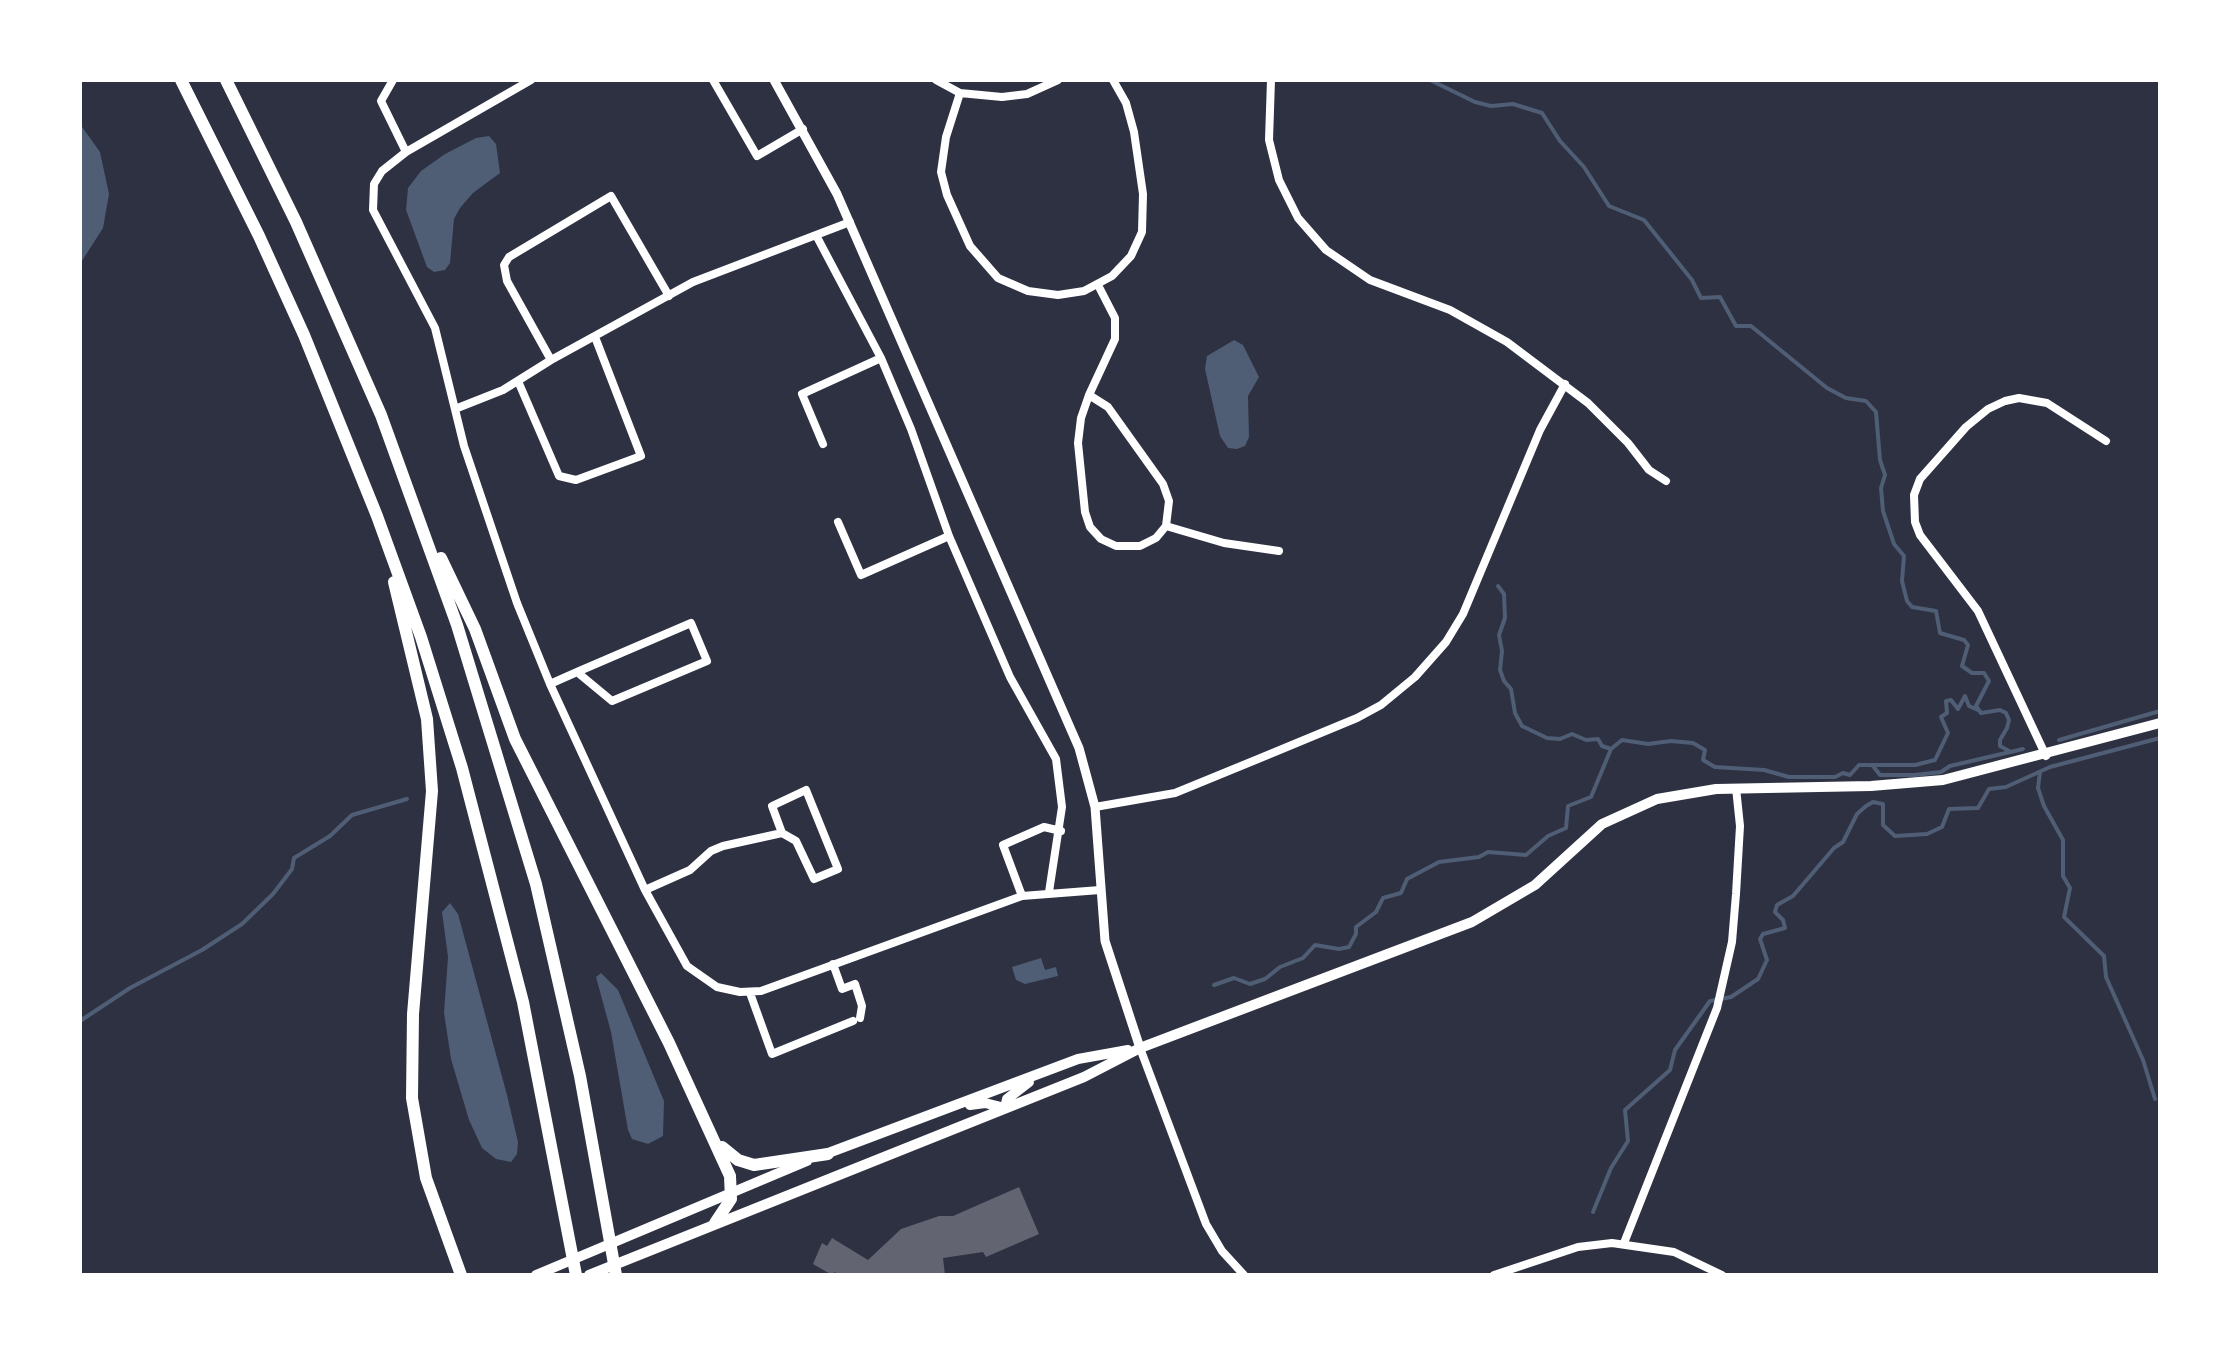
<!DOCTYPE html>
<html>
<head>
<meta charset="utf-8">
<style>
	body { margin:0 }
	#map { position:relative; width:2240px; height:1355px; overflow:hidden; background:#2d3142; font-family:"Libre Baskerville",serif }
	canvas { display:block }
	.frame { position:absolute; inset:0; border:82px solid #fff; pointer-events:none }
</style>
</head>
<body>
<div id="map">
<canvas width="2240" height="1355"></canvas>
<div class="frame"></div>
</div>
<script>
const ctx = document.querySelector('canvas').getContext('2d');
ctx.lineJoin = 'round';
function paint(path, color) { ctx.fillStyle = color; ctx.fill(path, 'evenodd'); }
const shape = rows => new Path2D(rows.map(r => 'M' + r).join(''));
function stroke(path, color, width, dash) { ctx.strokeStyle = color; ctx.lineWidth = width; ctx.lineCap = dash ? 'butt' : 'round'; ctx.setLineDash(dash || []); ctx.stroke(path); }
paint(shape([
	[80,124,100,152,109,194,103,228,80,264],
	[489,136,496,144,500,173,473,193,460,208,454,219,450,263,445,270,434,272,427,267,406,210,408,188,421,171,445,154,476,138],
	[1234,340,1243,345,1259,377,1248,396,1249,437,1245,446,1237,449,1228,448,1220,436,1205,369,1207,356],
	[450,903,458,914,507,1095,518,1142,517,1154,511,1162,496,1159,482,1148,469,1120,451,1059,444,1013,448,957,442,912],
	[1041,958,1045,970,1056,967,1058,976,1025,984,1016,980,1012,967],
	[601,973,618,990,664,1101,663,1136,648,1144,632,1139,628,1130,611,1032,596,977]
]), '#4f5d75');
stroke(shape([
	[1430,80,1475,102,1491,106,1513,104,1542,113,1560,141,1584,167,1609,206,1644,220,1692,280,1701,298,1720,297,1736,326,1751,326,1827,388,1846,398,1866,401,1876,412,1880,460,1885,475,1881,488,1883,511,1894,544,1904,556,1902,581,1907,601,1912,607,1936,611,1940,633,1964,640,1968,645,1962,666,1972,673,1984,673,1989,681,1976,706,1981,713,2000,710,2006,713,2009,720,2007,728,2000,740,2000,746,2009,751],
	[1498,586,1504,594,1505,618,1499,635,1502,651,1500,670,1504,681,1511,689,1515,713,1522,726,1547,738,1560,739,1572,734,1586,740,1598,739,1602,746,1611,749],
	[2059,740,2160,711],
	[1873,766,1880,775,1915,775,1941,772,1950,766,2023,749],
	[2040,772,2038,788,2044,806,2063,840,2063,876,2070,888,2064,917,2104,956,2106,977,2143,1060,2155,1099],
	[1214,985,1234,978,1250,984,1265,979,1280,967,1303,958,1315,945,1339,949,1349,947,1356,934,1356,927,1376,912,1383,898,1401,893,1407,879,1439,862,1479,857,1488,852,1526,855,1548,836,1566,828,1568,806,1591,797,1611,749,1622,740,1648,744,1671,741,1693,743,1705,750,1703,760,1715,767,1764,770,1789,777,1835,777,1843,773,1850,775,1859,765,1915,765,1935,760,1948,733,1941,717,1947,713,1946,701,1951,700,1958,709,1965,696,1969,706,1978,710],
	[80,1021,130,988,202,950,242,924,273,894,292,869,294,858,330,836,352,815,407,799],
	[1593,1212,1611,1168,1628,1141,1625,1110,1670,1070,1675,1050,1710,1001,1731,997,1758,979,1767,960,1760,939,1763,934,1785,928,1783,920,1775,912,1777,905,1793,896,1834,848,1843,842,1857,814,1866,806,1873,802,1883,804,1883,825,1895,836,1927,834,1942,827,1949,809,1978,808,1989,789,2006,787,2050,767,2160,738]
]), '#4f5d75', 4);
paint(shape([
	[1019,1187,1039,1234,986,1257,983,1252,943,1258,945,1275,838,1275,835,1272,832,1275,813,1264,822,1243,827,1246,832,1238,868,1260,901,1229,939,1216,953,1216]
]), '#626471');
stroke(shape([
	[393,80,381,101,406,152],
	[531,80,406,152,382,171,374,184,373,210,435,328,464,446,517,603,550,684,645,890,687,966,717,987,740,992,761,991,1022,896,1100,890],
	[713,80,757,156,803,129],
	[936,80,960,93,1002,97,1027,94,1058,80],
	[1271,80,1269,140,1279,180,1298,218,1326,250,1370,280,1450,310,1507,342,1588,403,1628,443,1649,470,1666,481],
	[960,93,946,137,941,172,947,195,970,246,998,278,1028,291,1058,295,1084,291,1112,276,1131,256,1142,232,1143,194,1134,132,1126,103,1113,80],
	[817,237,881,358,911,429,949,536,1010,677,1056,759,1062,807,1049,892],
	[551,360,507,281,504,265,509,257,611,196,669,296],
	[518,381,559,476,576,480,641,456,595,337],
	[1089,395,1081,418,1078,443,1085,512,1090,527,1101,539,1116,546,1140,546,1156,538,1166,526,1169,501,1163,484,1108,407,1089,395,1115,339,1115,318,1098,285],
	[455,409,503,390,551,360,693,282,850,222],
	[823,444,802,394,881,358],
	[838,522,861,575,949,536],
	[1166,526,1224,543,1279,551],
	[550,684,577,672,691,623,707,661,612,701,577,672],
	[2046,756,1978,611,1920,535,1915,522,1914,495,1920,479,1966,427,1988,409,2005,401,2019,398,2047,403,2106,441],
	[1095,807,1175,793,1258,759,1357,718,1381,705,1415,677,1446,642,1463,614,1540,430,1565,384],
	[645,890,690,870,711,851,723,846,782,833,772,806,806,790,838,869,814,879,796,841,782,833],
	[1022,896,1003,845,1044,827,1061,831],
	[833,964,842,989,855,984,862,1006,860,1018],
	[750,993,772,1054,853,1021],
	[1140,1048,1206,1224,1222,1251,1244,1275],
	[1624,1243,1717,1008,1732,942,1736,894,1740,826,1736,788],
	[1494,1275,1578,1247,1612,1243,1674,1252,1722,1275]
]), '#fff', 8);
stroke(shape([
	[774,80,837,194,1079,748,1095,807,1105,941,1140,1048]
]), '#fff', 9);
stroke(shape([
	[970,1105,985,1103,1005,1108,1007,1099,1029,1082],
	[823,1155,1078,1059,1128,1050],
	[536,1275,807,1161],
	[589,1275,1084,1077,1140,1048,1472,922,1535,885,1602,824,1657,799,1716,789,1871,786,1943,780,2160,723]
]), '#fff', 10);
stroke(shape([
	[181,80,259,236,304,335,377,516,421,637,462,768,523,1002,576,1275],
	[226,80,296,222,381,415,457,625,536,884,580,1076,616,1275],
	[441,558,475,629,515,739,669,1043,730,1176,731,1199,715,1223],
	[394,582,427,719,432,791,413,1014,412,1098,426,1178,461,1275],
	[722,1147,738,1160,754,1165,828,1154]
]), '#fff', 12);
</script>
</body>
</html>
